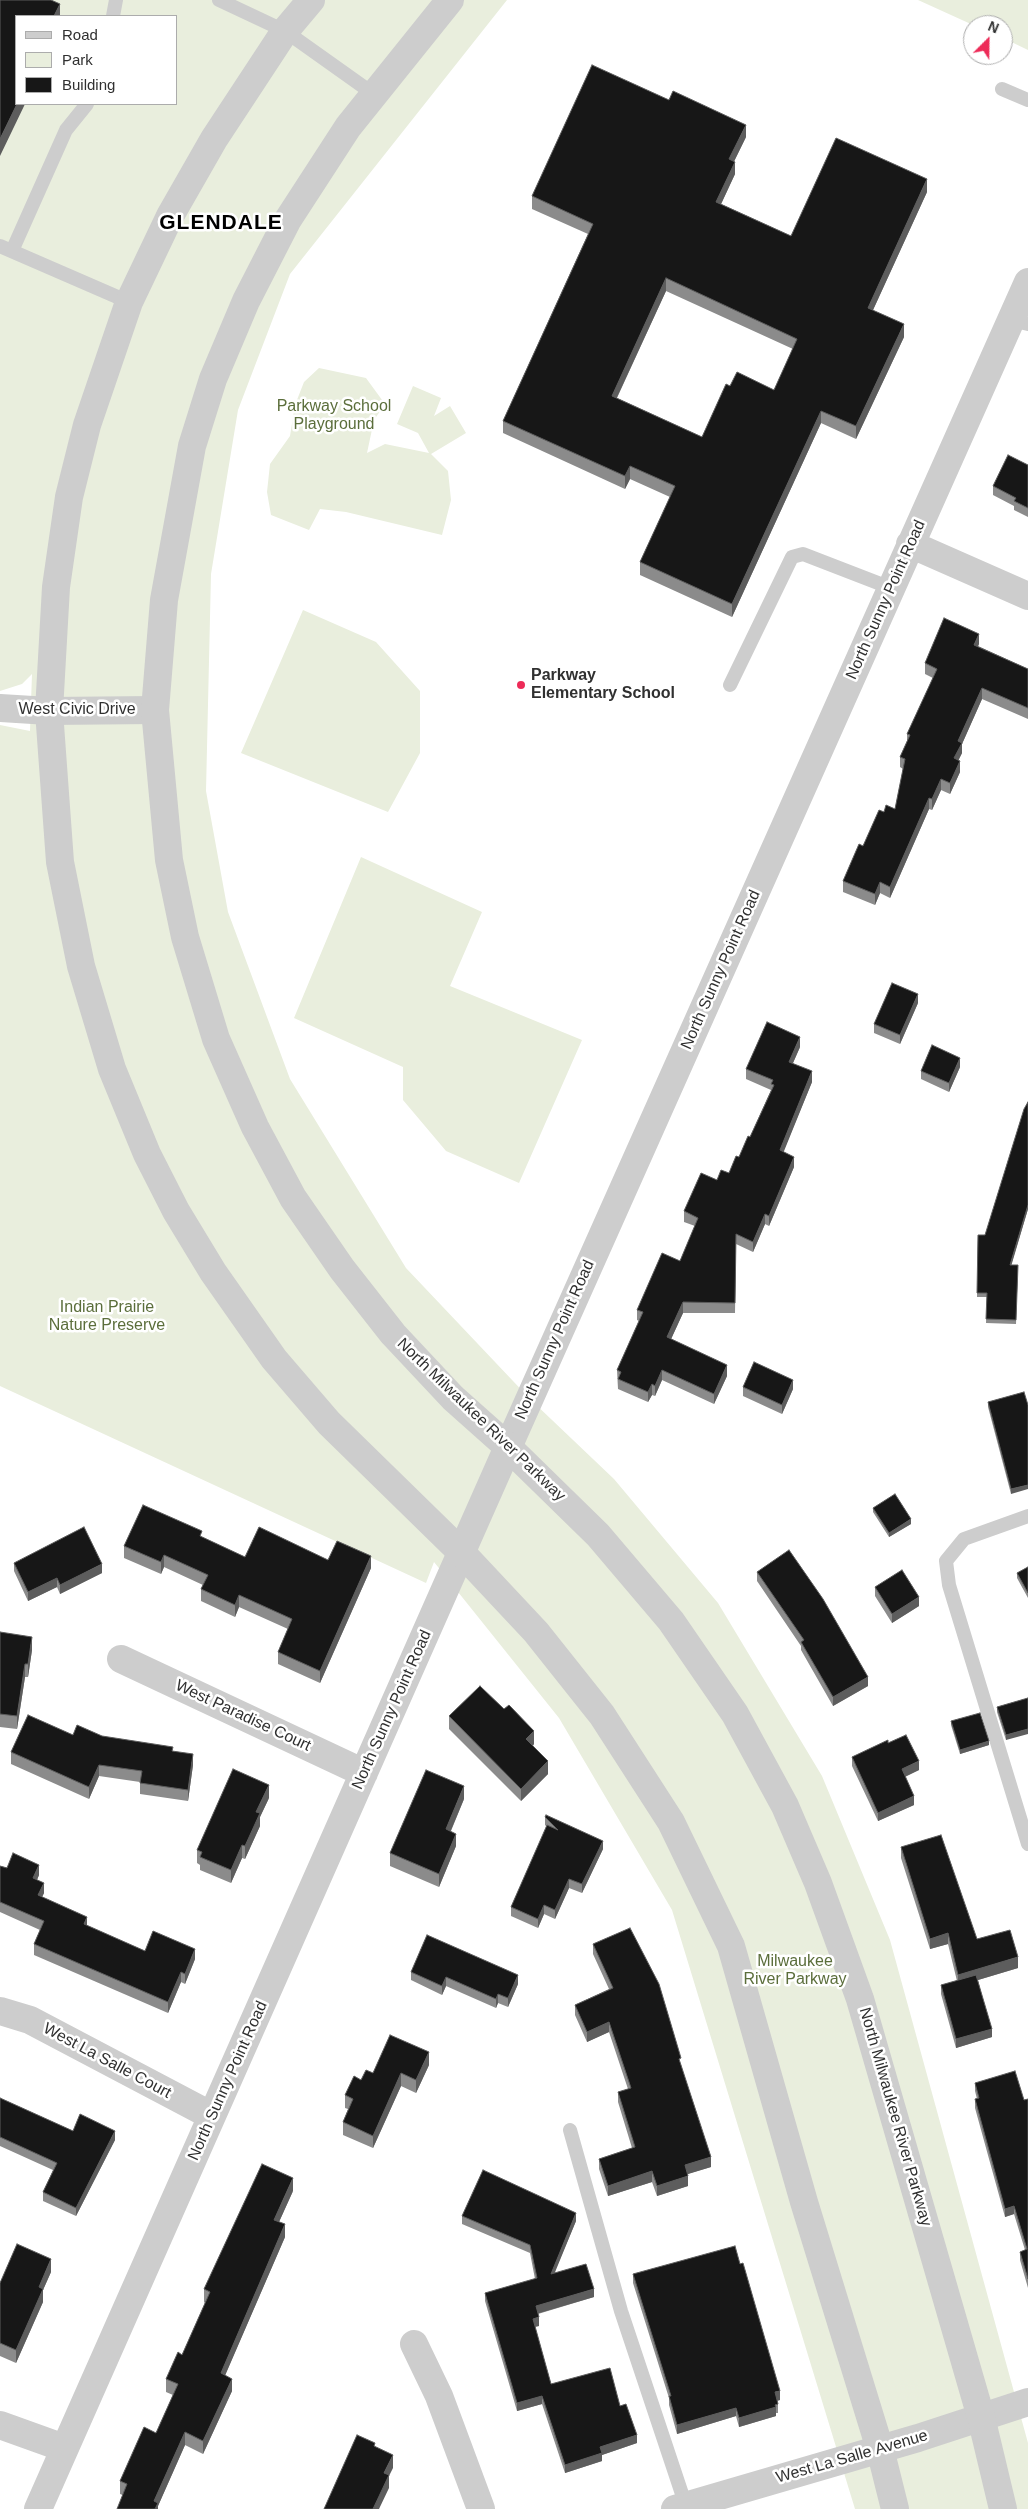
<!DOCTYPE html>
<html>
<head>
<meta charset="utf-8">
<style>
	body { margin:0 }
	#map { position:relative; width:1028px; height:2509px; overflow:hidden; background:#fff; font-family:Arial,sans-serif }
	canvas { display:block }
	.legend { position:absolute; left:15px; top:15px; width:162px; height:90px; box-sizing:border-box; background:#fff; border:1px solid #acacac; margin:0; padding:6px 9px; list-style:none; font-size:15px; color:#303030 }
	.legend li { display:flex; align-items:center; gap:10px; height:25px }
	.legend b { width:25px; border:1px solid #acacac }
	.north { position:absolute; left:963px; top:15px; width:50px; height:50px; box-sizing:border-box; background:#fff; border:1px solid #acacac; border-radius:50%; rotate:23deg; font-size:14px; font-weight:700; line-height:20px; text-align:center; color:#303030 }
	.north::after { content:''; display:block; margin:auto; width:18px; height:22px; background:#ed2b58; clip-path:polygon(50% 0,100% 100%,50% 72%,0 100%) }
</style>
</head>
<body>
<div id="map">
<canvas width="1028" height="2509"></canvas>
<ul class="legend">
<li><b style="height:6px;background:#cdcdcd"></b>Road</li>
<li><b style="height:14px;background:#e9eedd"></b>Park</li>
<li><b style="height:14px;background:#171717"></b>Building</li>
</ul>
<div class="north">N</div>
</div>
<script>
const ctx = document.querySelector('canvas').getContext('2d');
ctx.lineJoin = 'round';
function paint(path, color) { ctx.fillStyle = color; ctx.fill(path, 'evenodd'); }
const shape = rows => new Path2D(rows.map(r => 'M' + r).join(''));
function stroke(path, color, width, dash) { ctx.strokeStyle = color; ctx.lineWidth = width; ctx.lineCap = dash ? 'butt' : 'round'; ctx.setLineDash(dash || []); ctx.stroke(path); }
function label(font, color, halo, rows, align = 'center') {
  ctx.font = font + ' Arial,sans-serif'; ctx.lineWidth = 5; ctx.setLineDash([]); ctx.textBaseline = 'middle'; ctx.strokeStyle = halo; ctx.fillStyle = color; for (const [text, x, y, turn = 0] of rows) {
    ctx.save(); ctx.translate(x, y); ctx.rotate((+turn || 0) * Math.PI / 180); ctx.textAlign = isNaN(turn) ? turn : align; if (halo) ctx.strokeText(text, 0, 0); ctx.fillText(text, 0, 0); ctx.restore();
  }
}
paint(shape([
	[0,0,507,0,290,274,238,410,211,574,206,791,228,912,290,1079,406,1268,531,1400,614,1479,718,1603,822,1776,890,1940,1028,2443,1028,2509,855,2509,672,1910,559,1718,434,1562,426,1583,0,1386,0,725,30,731,32,674,22,684,0,691],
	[16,16,176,16,176,104,16,104],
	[918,0,1028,0,1028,50,1003,38,1003,25,973,25],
	[319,368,366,378,385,404,374,420,367,453,385,444,429,453,418,433,397,424,413,386,441,398,434,416,450,406,466,433,431,454,448,471,451,500,442,535,346,512,320,509,309,530,271,515,267,492,270,464,290,436,295,405,304,382],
	[303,610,376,642,420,691,420,753,388,812,241,753],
	[361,857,482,912,450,986,582,1040,519,1183,446,1151,403,1100,403,1067,294,1018]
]), '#e9eedd');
stroke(shape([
	[219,0,285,31,375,95],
	[113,16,116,0],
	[1002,89,1028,100],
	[0,246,129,302],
	[12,251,66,130,87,104],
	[1011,320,1028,324],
	[730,685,792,557,803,554,891,588],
	[1028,1516,964,1539,946,1561,949,1585,1028,1844],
	[570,2130,621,2311,687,2509]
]), '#cdcdcd', 14);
stroke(shape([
	[910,544,1028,596],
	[0,708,49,711,155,710],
	[121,1659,364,1773],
	[0,2011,30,2020,212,2116],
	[414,2344,439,2396,481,2509],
	[0,2425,64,2448],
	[38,2509,508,1447,1028,282],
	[675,2509,918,2438,1028,2402]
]), '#cdcdcd', 28);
stroke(shape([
	[311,0,285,31,214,139,170,216,129,302,87,425,69,497,56,587,49,711,60,862,81,966,112,1069,147,1154,176,1211,213,1272,274,1359,329,1423,462,1553,536,1632,602,1715,671,1822,731,1946,804,2202,880,2449,895,2509],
	[450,0,348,127,287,221,246,301,213,379,192,446,164,600,155,710,169,860,185,937,216,1039,255,1127,293,1198,342,1269,393,1334,453,1398,508,1447,598,1535,671,1621,735,1714,785,1806,818,1883,860,1999,981,2417,1003,2509]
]), '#cdcdcd', 28);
paint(shape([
	[746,137,734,161,735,174,721,204,791,236,927,192,873,310,904,337,856,439,821,423,732,617,640,575,640,562,670,497,630,479,625,489,503,433,503,421,588,234,532,209,532,196],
	[666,291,793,349,774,390,730,386,702,437,617,398],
	[1028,465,1028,517,1014,510,1014,506,993,495,993,486],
	[979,644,978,646,1028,669,1028,719,982,699,962,744,962,753,958,761,960,772,950,794,941,790,932,810,929,809,890,898,880,893,875,905,843,892,843,881,863,846,884,812,895,809,903,769,900,767,900,757,907,741,907,734,933,678,925,674,925,663],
	[918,1003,900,1044,874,1033,874,1024],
	[800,1047,793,1063,812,1082,783,1152,794,1167,769,1226,765,1224,753,1252,736,1244,735,1313,683,1313,671,1339,727,1376,714,1404,662,1380,655,1396,652,1395,648,1402,618,1389,617,1370,639,1321,637,1320,637,1310,680,1261,695,1226,684,1222,684,1211,717,1180,729,1173,739,1157,750,1137,771,1090,746,1079,746,1069],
	[960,1067,949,1092,921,1079,921,1071],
	[1028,1209,1011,1265,1018,1265,1016,1324,986,1323,987,1297,977,1297,978,1235,985,1235],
	[743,1387,793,1389,782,1414,743,1396],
	[1024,1392,1011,1494,988,1407,988,1402],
	[873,1508,911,1524,889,1537,873,1512],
	[202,1537,245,1557,328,1560,371,1568,320,1683,278,1664,278,1652,288,1629,239,1607,235,1617,201,1601,201,1589,203,1585,164,1567,161,1574,124,1558,124,1546],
	[14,1563,102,1573,60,1594,57,1587,28,1601,14,1571],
	[1028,1567,1028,1598,1017,1578,1017,1573],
	[757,1572,868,1686,833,1706,801,1650,801,1646,757,1581],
	[875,1587,919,1606,892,1623,875,1596],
	[0,1632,32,1650,28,1677,25,1677,17,1729,0,1727],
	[1028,1698,1006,1740,997,1712,997,1707],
	[449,1716,534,1744,533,1746,548,1774,521,1801,449,1729],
	[951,1721,989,1745,960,1754,951,1725],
	[73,1735,102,1736,173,1751,193,1765,188,1801,140,1794,140,1782,99,1776,89,1799,11,1764,11,1752],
	[888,1743,919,1770,905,1777,914,1805,878,1821,852,1766,852,1757],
	[269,1798,260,1817,260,1826,245,1859,242,1858,231,1883,200,1870,200,1865,197,1863,197,1850],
	[464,1799,451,1831,456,1846,439,1887,390,1866,390,1853],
	[545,1817,603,1849,582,1893,569,1888,555,1919,544,1914,538,1928,511,1916,511,1907,547,1827,545,1825],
	[901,1847,977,1939,1018,1968,978,1980,992,2037,956,2048,941,1994,941,1985,957,1981,948,1944,930,1949,901,1858],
	[0,1866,39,1875,37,1880,44,1893,42,1897,87,1926,145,1951,195,1959,185,1984,181,1982,168,2013,34,1955,34,1944,40,1930,0,1912],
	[593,1944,681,2065,711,2167,687,2174,688,2186,657,2196,652,2182,608,2196,599,2169,599,2159,632,2148,618,2102,618,2092,628,2089,609,2032,587,2042,575,2015,575,2005,609,1989,593,1954],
	[411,1972,518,1984,508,2007,498,2003,496,2008,446,1986,442,1995,411,1980],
	[429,2065,416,2093,401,2086,373,2148,343,2135,343,2122,348,2109,345,2108,345,2095,361,2080,373,2073],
	[975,2083,1024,2100,1028,2099,1028,2288,1020,2260,1020,2252,1025,2250,1014,2214,1005,2217,975,2108,975,2099,977,2099,975,2091],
	[0,2098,73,2131,115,2140,76,2216,43,2201,43,2192,53,2170,0,2146],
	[293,2191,279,2222,285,2237,225,2375,232,2391,203,2454,185,2445,158,2506,158,2509,120,2494,120,2481,156,2433,173,2395,166,2392,166,2379,182,2355,205,2303,204,2302,204,2289],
	[462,2216,576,2221,554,2273,594,2297,538,2314,539,2326,535,2327,551,2384,620,2406,637,2443,602,2455,602,2461,565,2473,542,2404,517,2411,485,2301,485,2293,535,2279,530,2253,462,2224],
	[51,2272,43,2290,43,2302,16,2363,0,2356,0,2283],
	[633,2274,780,2400,777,2401,778,2404,778,2413,776,2413,776,2416,739,2427,736,2416,677,2434,669,2405,669,2398,633,2283]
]), '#8b8b8b');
paint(shape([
	[60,4,60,16,54,16],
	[17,104,25,104,0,156,0,139],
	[746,125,746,137,729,172,729,159],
	[735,162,735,174,716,215,716,202],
	[927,179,927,192,868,321,868,308],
	[666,278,666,291,612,408,612,396],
	[904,324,904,337,856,439,856,426],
	[821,411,821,423,732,617,732,604],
	[630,466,630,479,625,489,625,476],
	[979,634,979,644,974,655,974,645],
	[982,688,982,699,962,744,962,753,954,769,954,758,958,741],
	[960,761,960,772,950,794,950,783],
	[941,779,941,790,932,810,932,799],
	[929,798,929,809,890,898,890,887],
	[880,882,880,893,875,905,875,894],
	[918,994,918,1003,900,1044,900,1035],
	[800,1037,800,1047,789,1072,789,1062],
	[960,1058,960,1067,949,1092,949,1083],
	[812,1071,812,1082,780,1161,780,1150],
	[794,1157,794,1167,769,1226,769,1216],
	[1028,1205,1028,1209,1010,1270,1010,1265],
	[765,1214,765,1224,753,1252,753,1242],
	[683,1302,683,1313,667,1348,667,1337],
	[727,1365,727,1376,714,1404,714,1394],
	[662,1370,662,1380,655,1396,655,1386],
	[793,1380,793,1389,782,1414,782,1405],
	[652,1384,652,1395,648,1402,648,1392],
	[1028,1485,1028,1489,1011,1494,1011,1489],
	[911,1519,911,1524,889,1537,889,1533],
	[164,1555,164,1567,161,1574,161,1562],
	[371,1556,371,1568,320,1683,320,1671],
	[102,1564,102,1573,60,1594,60,1585],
	[57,1578,57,1587,28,1601,28,1592],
	[239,1595,239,1607,235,1617,235,1605],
	[919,1597,919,1606,892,1623,892,1614],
	[32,1637,32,1650,28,1677,28,1664],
	[25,1664,25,1677,17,1729,17,1716],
	[868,1677,868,1686,833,1706,833,1697],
	[1028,1729,1028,1734,1006,1740,1006,1735],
	[534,1731,534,1744,526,1752,526,1739],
	[989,1741,989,1745,960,1754,960,1750],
	[193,1754,193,1765,188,1801,188,1790],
	[548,1761,548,1774,521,1801,521,1789],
	[919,1761,919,1770,902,1778,902,1769],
	[99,1765,99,1776,89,1799,89,1787],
	[269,1785,269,1798,260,1817,260,1826,245,1859,245,1846,256,1812],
	[464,1786,464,1799,446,1842,446,1829],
	[914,1796,914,1805,878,1821,878,1813],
	[456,1834,456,1846,439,1887,439,1874],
	[603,1841,603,1849,582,1893,582,1884],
	[242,1845,242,1858,231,1883,231,1870],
	[39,1865,39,1875,33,1889,33,1878],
	[569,1879,569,1888,555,1919,555,1910],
	[44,1883,44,1893,38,1905,38,1895],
	[544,1905,544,1914,538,1928,538,1919],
	[87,1917,87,1927,84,1924],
	[948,1933,948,1944,930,1949,930,1939],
	[195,1949,195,1959,185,1984,185,1974],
	[1018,1957,1018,1968,958,1986,958,1975],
	[181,1972,181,1982,168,2013,168,2002],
	[518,1975,518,1984,508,2007,508,1998],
	[446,1977,446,1986,442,1995,442,1986],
	[498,1994,498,2003,496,2008,496,1999],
	[609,2022,609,2032,587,2042,587,2032],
	[992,2029,992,2037,956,2048,956,2039],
	[429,2052,429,2065,416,2093,416,2080],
	[401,2073,401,2086,373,2148,373,2136],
	[115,2131,115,2140,76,2216,76,2208],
	[711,2157,711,2167,685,2175,685,2165],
	[652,2171,652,2182,608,2196,608,2186],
	[688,2176,688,2186,657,2196,657,2186],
	[293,2178,293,2191,274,2233,274,2220],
	[1014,2206,1014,2214,1005,2217,1005,2209],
	[576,2213,576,2221,551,2282,551,2274],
	[285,2224,285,2237,221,2385,221,2373],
	[51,2259,51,2272,43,2290,43,2302,16,2363,16,2350,39,2287],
	[594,2289,594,2297,536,2314,536,2306],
	[539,2317,539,2326,533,2327,533,2319],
	[232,2379,232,2391,203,2454,203,2441],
	[780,2391,780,2400,775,2401,775,2392],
	[542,2396,542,2404,517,2411,517,2403],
	[776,2407,776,2416,739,2427,739,2418],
	[736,2408,736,2416,677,2434,677,2425],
	[185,2432,185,2445,158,2506,158,2509,154,2509,154,2501],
	[637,2435,637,2443,602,2455,602,2461,565,2473,565,2465,600,2447],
	[393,2455,393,2468,389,2476,389,2488,379,2509,373,2509,384,2473]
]), '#5d5d5d');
const building = shape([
	[0,0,51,0,60,4,54,16,16,16,16,104,17,104,0,139,0,0],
	[592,65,669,100,673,91,746,125,729,159,735,162,716,202,791,236,836,138,927,179,868,308,904,324,856,426,821,411,732,604,640,562,675,486,630,466,625,476,503,421,593,224,532,196,592,65],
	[666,278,797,339,774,390,737,372,730,386,726,384,702,437,612,396,666,278],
	[1008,455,1028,465,1028,508,1014,501,1016,498,993,486,1008,455],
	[944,618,979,634,974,645,1028,669,1028,708,982,688,958,741,962,743,954,758,960,761,950,783,941,779,932,799,929,798,890,887,880,882,875,894,843,881,859,844,863,846,879,810,884,812,886,805,895,809,905,759,900,757,910,735,907,734,937,669,925,663,944,618],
	[892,983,918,994,900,1035,874,1024,892,983],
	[767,1022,800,1037,789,1062,812,1071,780,1150,794,1157,769,1216,765,1214,753,1242,736,1234,735,1303,683,1302,667,1337,727,1365,714,1394,662,1370,655,1386,652,1384,648,1392,618,1379,621,1372,617,1370,643,1312,637,1310,662,1253,680,1261,698,1218,684,1211,701,1173,717,1180,721,1170,729,1173,736,1156,739,1157,748,1136,750,1137,774,1085,771,1084,773,1080,746,1069,767,1022],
	[932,1045,960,1058,949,1083,921,1071,932,1045],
	[1028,1102,1028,1205,1010,1265,1018,1265,1016,1320,986,1319,987,1293,977,1293,978,1235,985,1235,1024,1109,1028,1102],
	[754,1362,793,1380,782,1405,743,1387,754,1362],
	[1024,1392,1028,1405,1028,1485,1011,1489,988,1402,1024,1392],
	[895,1494,911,1519,889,1533,873,1508,895,1494],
	[143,1505,202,1531,200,1536,245,1557,259,1527,328,1560,337,1541,371,1556,320,1671,278,1652,292,1619,239,1595,235,1605,201,1589,208,1575,164,1555,161,1562,124,1546,143,1505],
	[84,1527,102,1564,60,1585,57,1578,28,1592,14,1563,84,1527],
	[789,1550,823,1599,868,1677,833,1697,801,1642,804,1640,757,1572,789,1550],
	[1028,1567,1028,1593,1017,1573,1028,1567],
	[902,1570,919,1597,892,1614,875,1587,902,1570],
	[0,1632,32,1637,28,1664,25,1664,17,1716,0,1714,0,1632],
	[480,1686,504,1709,509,1705,534,1731,526,1739,548,1761,521,1789,449,1716,480,1686],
	[1028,1698,1028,1729,1006,1735,997,1707,1028,1698],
	[980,1713,989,1741,960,1750,951,1721,980,1713],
	[28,1715,73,1735,77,1725,102,1736,173,1747,172,1751,193,1754,188,1790,140,1783,142,1771,99,1765,89,1787,11,1752,28,1715],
	[906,1735,919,1761,902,1769,914,1796,878,1813,852,1757,888,1740,888,1743,906,1735],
	[233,1769,269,1785,256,1812,260,1813,245,1846,242,1845,231,1870,200,1857,202,1852,197,1850,233,1769],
	[426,1770,464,1786,446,1829,456,1834,439,1874,390,1853,426,1770],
	[546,1815,603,1841,582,1884,569,1879,555,1910,544,1905,538,1919,511,1907,547,1825,558,1830,545,1817,546,1815],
	[941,1835,977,1939,1010,1930,1018,1957,958,1975,948,1933,930,1939,901,1847,941,1835],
	[13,1853,39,1865,33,1878,44,1883,38,1895,87,1917,84,1924,145,1951,153,1931,195,1949,185,1974,181,1972,168,2002,34,1944,44,1921,0,1902,0,1866,7,1868,13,1853],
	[630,1928,659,1984,681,2058,679,2059,711,2157,685,2165,688,2176,657,2186,652,2171,608,2186,599,2159,635,2147,618,2092,631,2088,609,2022,587,2032,575,2005,613,1988,593,1944,630,1928],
	[427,1935,518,1975,508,1998,498,1994,496,1999,446,1977,442,1986,411,1972,427,1935],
	[976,1975,992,2029,956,2039,941,1985,976,1975],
	[390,2035,429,2052,416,2080,401,2073,373,2136,343,2122,353,2099,345,2095,354,2076,361,2080,366,2070,373,2073,390,2035],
	[1015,2071,1024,2100,1028,2099,1028,2279,1020,2252,1027,2249,1014,2206,1005,2209,975,2099,979,2098,975,2083,1015,2071],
	[0,2098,73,2131,80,2114,115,2131,76,2208,43,2192,57,2163,0,2137,0,2098],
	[262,2164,293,2178,274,2220,285,2224,221,2373,232,2379,203,2441,185,2432,154,2501,158,2503,155,2509,117,2509,127,2484,120,2481,144,2427,156,2433,178,2384,166,2379,178,2352,182,2355,210,2292,204,2289,262,2164],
	[483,2170,576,2213,551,2274,586,2264,594,2289,536,2306,539,2317,533,2319,551,2384,610,2368,620,2406,626,2404,637,2435,600,2447,602,2453,565,2465,542,2396,517,2403,485,2293,537,2278,530,2245,462,2216,483,2170],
	[17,2244,51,2259,39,2287,43,2289,16,2350,0,2343,0,2283,17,2244],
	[735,2246,740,2264,743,2263,780,2391,775,2392,778,2404,775,2405,776,2407,739,2418,736,2408,677,2425,669,2396,671,2396,633,2274,735,2246],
	[357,2435,375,2443,374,2446,393,2455,384,2473,389,2475,373,2509,324,2509,357,2435]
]);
paint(building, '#171717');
stroke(building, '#5d5d5d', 1);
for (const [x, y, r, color] of [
	[521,685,5,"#ed2b58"]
]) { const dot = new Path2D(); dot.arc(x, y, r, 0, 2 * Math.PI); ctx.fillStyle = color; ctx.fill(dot); stroke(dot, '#fff', 2); }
label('16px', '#5b6e3b', '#fff', [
	["Parkway School",334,407],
	["Playground",334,425],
	["Indian Prairie",107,1308],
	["Nature Preserve",107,1326],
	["Milwaukee",795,1962],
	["River Parkway",795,1980]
]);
label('16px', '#303030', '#fff', [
	["North Sunny Point Road",886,600,-66],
	["West Civic Drive",77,710],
	["North Sunny Point Road",721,970,-66],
	["North Sunny Point Road",555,1340,-66],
	["North Milwaukee River Parkway",481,1420,44],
	["North Sunny Point Road",392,1710,-66],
	["West Paradise Court",243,1716,25],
	["West La Salle Court",107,2061,28],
	["North Sunny Point Road",228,2081,-66],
	["North Milwaukee River Parkway",895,2117,74],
	["West La Salle Avenue",852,2457,-16]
]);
label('bold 16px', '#303030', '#fff', [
	["Parkway",531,676],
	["Elementary School",531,694]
], 'left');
ctx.letterSpacing = '1px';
label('bold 21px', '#000', '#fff', [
	["GLENDALE",221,223]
]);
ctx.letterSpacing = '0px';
</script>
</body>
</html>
